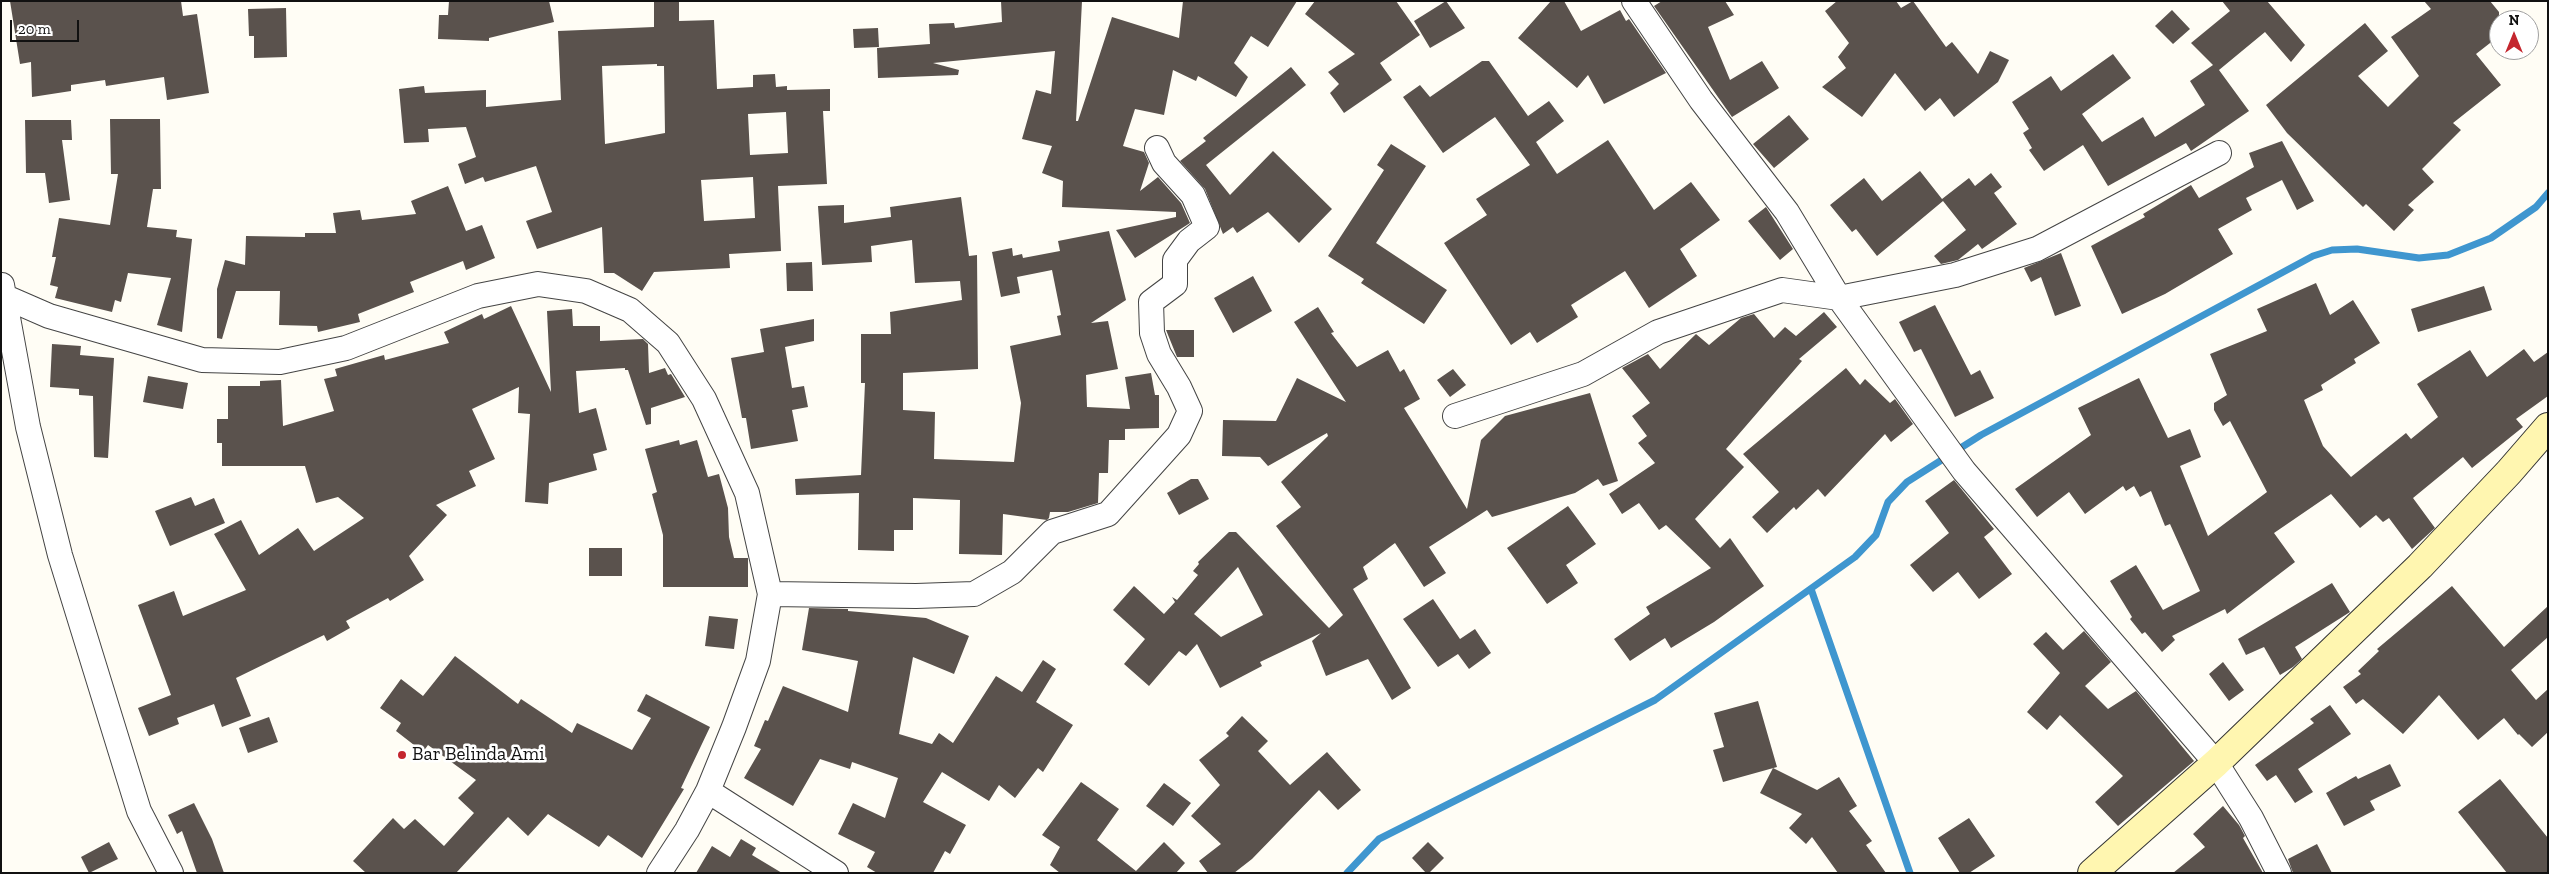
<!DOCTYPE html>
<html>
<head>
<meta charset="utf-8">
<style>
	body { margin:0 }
	#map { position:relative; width:2549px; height:874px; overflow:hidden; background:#fffdf5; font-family:"Zilla Slab",serif }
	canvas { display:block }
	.frame { position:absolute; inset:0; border:2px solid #111; pointer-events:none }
	.north { position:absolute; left:2489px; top:10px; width:50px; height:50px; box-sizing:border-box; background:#fff; border:1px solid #a0a0a0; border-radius:50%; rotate:0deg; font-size:14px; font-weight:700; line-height:20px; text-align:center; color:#111 }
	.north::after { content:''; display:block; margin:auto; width:18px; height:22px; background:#c4262e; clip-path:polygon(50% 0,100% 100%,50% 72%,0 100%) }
	.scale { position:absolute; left:10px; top:20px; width:69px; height:22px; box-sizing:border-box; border:2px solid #111; border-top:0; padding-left:6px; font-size:15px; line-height:18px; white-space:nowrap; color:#111; -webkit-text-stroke:4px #fff; paint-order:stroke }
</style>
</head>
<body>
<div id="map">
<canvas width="2549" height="874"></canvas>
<div class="frame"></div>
<div class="north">N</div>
<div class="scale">20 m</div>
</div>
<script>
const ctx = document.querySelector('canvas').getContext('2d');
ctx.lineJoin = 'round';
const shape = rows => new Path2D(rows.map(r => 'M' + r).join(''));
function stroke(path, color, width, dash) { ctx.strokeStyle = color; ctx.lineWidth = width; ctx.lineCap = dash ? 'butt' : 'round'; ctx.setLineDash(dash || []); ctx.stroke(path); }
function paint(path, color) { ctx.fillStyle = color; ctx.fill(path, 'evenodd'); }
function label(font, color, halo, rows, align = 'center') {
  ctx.font = font + ' "Zilla Slab",serif'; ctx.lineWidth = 5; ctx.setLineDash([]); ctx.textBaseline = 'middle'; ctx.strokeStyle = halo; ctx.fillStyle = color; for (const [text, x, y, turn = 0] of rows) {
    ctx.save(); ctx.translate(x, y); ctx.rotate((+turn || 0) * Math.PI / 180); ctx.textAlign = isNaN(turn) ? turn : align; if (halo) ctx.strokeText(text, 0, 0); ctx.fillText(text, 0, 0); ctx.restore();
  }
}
stroke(shape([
	[1811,589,1910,873],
	[1347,873,1379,839,1655,700,1855,557,1876,535,1888,502,1907,482,1981,435,2313,256,2332,250,2357,249,2419,258,2448,255,2491,238,2536,207,2548,193]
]), '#3f96cf', 7);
paint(shape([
	[10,1,181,1,183,16,197,14,209,93,167,100,164,77,106,86,105,80,71,85,71,91,32,97,31,62,20,64],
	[449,1,549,1,554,22,489,38,489,41,438,39,439,15,448,15],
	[654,1,679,1,679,21,714,20,717,89,753,87,753,75,775,74,776,87,787,86,787,90,830,89,830,111,823,111,827,184,778,186,781,251,729,254,730,268,654,272,642,291,614,273,604,273,602,227,537,249,526,221,552,212,536,166,485,182,483,177,465,184,458,164,476,157,466,127,428,129,429,142,404,143,399,89,424,86,425,93,486,90,486,107,561,100,558,31,654,27],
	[657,64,657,66,664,66,665,133,605,144,602,66],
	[786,112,788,153,750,155,748,114],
	[753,177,755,218,704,221,701,180],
	[1001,1,1082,1,1076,121,1078,121,1112,17,1179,38,1183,1,1297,1,1268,47,1251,36,1234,63,1248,77,1236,97,1198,76,1196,81,1173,70,1164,115,1135,109,1123,146,1144,152,1149,163,1140,191,1158,177,1181,203,1190,223,1135,258,1116,230,1176,217,1176,212,1062,207,1063,181,1042,173,1052,146,1022,139,1036,90,1051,94,1055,51,933,63,959,70,958,75,878,78,877,48,930,44,929,24,954,23,955,28,1002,22],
	[1315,1,1396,1,1420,35,1380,63,1392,80,1344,113,1330,93,1339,84,1328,72,1355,54,1305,14],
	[1446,1,1465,28,1430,48,1414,21],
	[1551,1,1564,1,1581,31,1620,10,1626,21,1629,19,1666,73,1604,104,1588,75,1577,88,1518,38],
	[1662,1,1725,1,1734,15,1708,27,1730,80,1762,61,1779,88,1732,117,1654,6],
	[1837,1,1896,1,1901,8,1913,1,1946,47,1952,42,1978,74,1990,51,2009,60,1998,82,1954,117,1940,98,1925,111,1895,73,1862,117,1822,87,1846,68,1838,57,1849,43,1825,11],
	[2222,1,2267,1,2305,45,2291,62,2265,32,2219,70,2249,111,2191,151,2186,143,2108,186,2083,145,2044,171,2029,150,2032,148,2023,133,2029,129,2012,102,2051,76,2061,91,2113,54,2131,78,2082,114,2102,142,2143,117,2155,137,2205,105,2190,81,2213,65,2191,43,2230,11],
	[2424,1,2490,1,2499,12,2499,36,2476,54,2501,85,2453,123,2461,130,2422,169,2434,182,2408,205,2414,210,2394,231,2366,204,2363,207,2287,133,2266,105,2365,23,2388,51,2358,76,2388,107,2419,76,2391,37,2431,9],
	[286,8,287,57,254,58,254,36,249,36,248,9],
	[2172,10,2190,29,2173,44,2155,26],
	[878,28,879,47,854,48,853,29],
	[1482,61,1489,61,1528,116,1549,101,1564,121,1536,142,1557,174,1608,140,1654,210,1691,182,1720,220,1680,249,1697,276,1649,308,1625,271,1571,305,1578,317,1537,343,1530,332,1511,345,1444,243,1487,215,1476,199,1530,165,1495,117,1443,153,1403,97,1420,85,1430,97],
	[1291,67,1306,85,1206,165,1230,195,1273,151,1332,209,1299,243,1268,212,1237,233,1233,227,1223,234,1205,189,1180,161,1206,141,1203,138],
	[1789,115,1809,139,1774,168,1753,144],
	[110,119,160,119,161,189,153,189,147,227,177,230,176,237,192,239,182,332,157,325,171,278,128,273,121,302,115,300,112,312,55,298,58,287,50,285,56,257,52,257,59,218,110,225,118,174,111,174],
	[25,120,71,120,72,140,62,140,70,200,49,203,45,173,26,173],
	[2282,141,2314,201,2297,210,2282,180,2246,198,2252,210,2218,229,2233,254,2165,294,2122,314,2091,246,2145,217,2143,214,2191,185,2199,198,2254,167,2249,153],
	[1391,144,1426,166,1376,243,1447,290,1424,324,1361,283,1364,279,1328,256,1384,170,1377,165],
	[1920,171,1942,199,1969,178,1975,186,1991,173,2002,187,1994,193,2017,224,1982,249,1978,244,1958,260,1941,264,1934,256,1966,230,1943,201,1877,256,1856,229,1852,232,1830,205,1864,178,1882,201],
	[448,186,466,231,482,225,495,258,466,270,463,261,410,282,414,292,358,314,360,322,318,332,317,326,279,325,280,291,236,291,222,339,217,338,217,289,225,260,245,265,246,236,305,237,305,233,336,233,333,213,360,210,362,220,416,214,411,201],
	[961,197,969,256,977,255,978,369,903,373,903,410,935,412,934,459,1014,462,1021,403,1010,346,1061,335,1057,316,1061,315,1052,270,1017,277,1020,293,1001,297,992,252,1012,248,1013,256,1022,254,1023,258,1060,251,1058,241,1109,231,1126,300,1091,323,1108,321,1118,369,1086,375,1087,407,1130,409,1125,377,1151,373,1155,395,1159,395,1159,428,1125,429,1125,440,1109,440,1108,473,1099,473,1098,503,1068,512,1050,512,1049,518,1047,520,1003,514,1002,555,959,554,960,500,913,498,913,530,894,530,894,551,858,550,859,493,796,495,795,479,861,475,865,383,861,383,861,334,891,334,890,312,962,300,960,281,915,283,912,240,871,246,872,262,822,265,818,206,844,205,844,223,891,217,890,207],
	[1766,207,1793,249,1780,260,1748,221],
	[2061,253,2081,306,2055,316,2041,277,2031,282,2024,268],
	[812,262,813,291,787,291,786,263],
	[1253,276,1272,311,1233,333,1214,298],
	[2316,283,2330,315,2353,300,2380,343,2354,359,2356,363,2321,385,2323,390,2304,400,2323,446,2351,477,2406,433,2411,439,2438,417,2417,384,2470,350,2487,377,2524,349,2534,362,2548,352,2548,396,2516,419,2523,427,2472,468,2463,457,2413,498,2435,528,2412,549,2389,518,2383,522,2376,515,2360,528,2331,494,2274,533,2295,562,2227,614,2225,609,2172,636,2175,640,2162,652,2145,632,2142,634,2130,619,2132,617,2110,581,2136,565,2163,610,2200,591,2170,524,2165,526,2151,491,2140,497,2134,486,2126,491,2123,486,2085,514,2069,492,2037,517,2015,489,2091,435,2078,408,2139,378,2168,438,2190,429,2201,457,2180,466,2208,536,2267,492,2230,421,2223,426,2214,410,2214,403,2227,395,2210,354,2267,331,2257,309],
	[2484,286,2492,310,2418,332,2411,309],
	[1935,305,1971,375,1980,370,1994,398,1955,417,1921,349,1914,352,1899,322],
	[511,306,551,392,547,311,572,309,573,326,600,326,600,341,643,339,648,344,649,373,665,368,668,375,671,374,685,397,651,408,651,424,646,425,628,370,625,370,625,368,576,371,579,413,596,408,607,450,593,454,597,470,549,483,548,504,525,502,530,414,518,413,519,387,472,409,495,459,469,471,476,486,436,505,447,515,409,556,424,580,390,601,388,598,346,621,350,628,327,641,324,635,236,678,251,716,222,727,214,704,177,718,179,724,149,736,138,708,171,695,138,605,174,591,183,616,246,590,214,534,241,520,259,555,298,528,314,551,364,518,338,497,316,503,305,466,222,466,222,443,217,443,217,419,228,419,228,386,260,386,260,381,281,380,283,426,334,411,324,379,337,376,335,369,384,355,385,360,449,343,444,332,482,314,484,319],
	[1318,307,1334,332,1331,333,1357,367,1388,350,1400,372,1404,369,1420,399,1404,408,1467,509,1481,440,1505,416,1590,393,1618,481,1603,486,1598,479,1575,493,1492,517,1487,510,1429,547,1446,573,1424,587,1395,543,1363,567,1368,579,1353,589,1411,688,1392,700,1368,659,1326,676,1312,641,1321,633,1260,662,1262,666,1220,688,1197,644,1186,656,1179,651,1149,686,1124,664,1145,639,1113,610,1134,586,1164,614,1175,602,1172,597,1177,600,1198,575,1193,571,1199,564,1198,562,1229,532,1236,532,1329,628,1343,615,1276,526,1301,507,1281,482,1328,436,1327,433,1268,466,1260,457,1222,456,1223,420,1276,421,1297,378,1346,402,1294,322],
	[1238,567,1263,615,1221,637,1194,614],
	[1824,312,1837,327,1799,359,1802,361,1726,449,1744,467,1695,519,1720,548,1730,538,1764,586,1714,622,1671,648,1665,638,1630,661,1614,639,1650,614,1646,607,1711,568,1666,525,1659,530,1639,503,1622,514,1609,494,1655,463,1638,443,1647,436,1632,416,1650,403,1622,368,1648,354,1660,369,1696,334,1709,345,1741,318,1754,314,1774,338,1785,327,1796,336],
	[814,319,814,341,785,347,792,388,804,386,808,407,792,410,798,441,751,449,746,418,742,418,731,358,764,352,760,329],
	[1166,330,1194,330,1194,357,1177,357],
	[52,344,81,346,80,355,114,358,108,458,94,457,93,396,79,395,79,389,50,387],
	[1846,368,1860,385,1865,379,1890,403,1895,399,1913,424,1891,442,1885,434,1825,497,1818,489,1796,510,1794,507,1767,533,1752,517,1779,492,1743,454],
	[1453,369,1466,385,1450,397,1437,380],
	[148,376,188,383,183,409,143,402],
	[679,440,680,445,697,440,708,477,719,474,728,508,729,537,734,558,748,558,748,587,663,587,663,535,652,494,657,492,645,449],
	[1191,479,1198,479,1209,499,1179,515,1167,493],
	[1954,480,1994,529,1984,537,2012,574,1979,599,1958,572,1933,592,1910,565,1949,533,1925,501],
	[191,497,195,506,214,498,225,523,170,546,155,511],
	[1568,506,1596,544,1566,565,1578,583,1547,604,1507,548],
	[589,548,622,548,622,576,589,576],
	[2332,583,2350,612,2295,647,2302,659,2293,667,2280,675,2264,647,2246,655,2238,639],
	[2452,586,2504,647,2548,606,2548,637,2511,670,2536,700,2548,689,2548,732,2532,747,2519,734,2518,735,2504,718,2478,740,2439,695,2403,734,2363,699,2356,704,2343,687,2361,674,2358,671,2379,651,2377,649],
	[1433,599,1460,639,1475,629,1491,653,1469,669,1458,654,1438,667,1403,619],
	[809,608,848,609,848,611,926,618,969,636,954,674,913,657,899,734,932,744,939,733,953,743,996,676,1022,692,1043,660,1056,669,1036,702,1073,725,1043,772,1038,768,1015,798,999,785,989,801,942,772,923,802,966,825,950,854,945,851,933,873,877,873,867,867,875,852,838,834,853,803,885,818,898,778,852,762,850,769,820,759,793,806,744,778,761,749,754,746,765,720,768,721,783,686,848,712,858,661,802,650],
	[709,616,738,619,734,649,705,646],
	[2084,631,2111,662,2085,686,2108,709,2136,691,2194,761,2118,826,2095,802,2123,776,2060,715,2047,730,2027,712,2060,673,2033,644,2046,632,2063,650],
	[455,656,518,704,521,699,572,733,577,723,632,750,651,718,637,711,646,694,710,727,681,788,684,789,642,858,608,835,599,847,548,814,528,836,508,817,456,873,366,873,353,861,393,818,404,829,415,819,444,846,474,813,458,798,476,780,428,745,423,752,396,731,401,723,380,708,401,679,423,696],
	[2223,662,2244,690,2229,701,2209,674],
	[1758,701,1777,767,1723,782,1713,750,1724,747,1714,713],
	[2330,705,2351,734,2298,769,2313,792,2295,803,2276,775,2267,781,2255,765,2314,723,2310,719],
	[1242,716,1268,741,1258,751,1290,785,1327,752,1361,790,1338,810,1319,790,1252,859,1234,873,1208,873,1199,861,1221,844,1191,816,1220,785,1199,760,1229,736,1226,733],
	[269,717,278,742,248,753,239,728],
	[2390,764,2401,786,2370,801,2375,810,2344,826,2326,793,2356,776,2358,779],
	[1773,768,1817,790,1839,777,1857,806,1849,811,1872,841,1866,845,1886,873,1838,873,1812,837,1806,844,1789,828,1802,814,1760,793],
	[2500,779,2548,838,2548,873,2507,873,2458,812],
	[1081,782,1119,809,1097,840,1136,871,1164,842,1185,863,1176,873,1060,873,1050,865,1060,847,1042,835],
	[1164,783,1191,803,1173,826,1146,806],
	[194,803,212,839,224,873,197,873,182,831,177,834,168,815],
	[2223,806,2239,825,2245,836,2243,838,2263,873,2173,873,2205,847,2193,834],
	[1969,818,1995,856,1969,873,1960,873,1938,838],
	[741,839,756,848,752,855,782,873,696,873,712,846,730,857],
	[109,842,118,859,89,873,81,857],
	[1428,842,1444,858,1429,873,1426,873,1412,858],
	[2317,844,2332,873,2293,873,2288,859]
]), '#5a524d');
const street = shape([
	[1634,1,1701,100,1787,212,1839,298,1964,471,2216,763,2251,818,2279,873],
	[2,285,28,427,60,555,139,811,171,873],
	[3,296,49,316,202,360,280,362,346,348,478,296,538,284,586,291,630,310,668,343,704,399,747,493,770,594,758,661,734,727,708,791,687,830,659,873],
	[1455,416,1583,374,1658,332,1782,290,1839,298,1955,275,2037,249,2219,153],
	[770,594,916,596,974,594,1012,572,1052,532,1108,514,1162,454,1179,435,1190,411,1179,387,1159,354,1152,333,1151,302,1175,284,1175,260,1189,241,1207,227,1193,195,1164,163,1157,148],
	[708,791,836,873]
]);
const secondary = shape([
	[2092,873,2216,763,2420,566,2509,472,2548,427]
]);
stroke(street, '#444', 26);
stroke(secondary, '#333', 30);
stroke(street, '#fff', 24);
stroke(secondary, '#fff6b0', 28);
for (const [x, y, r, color] of [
	[402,755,5,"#c4262e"]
]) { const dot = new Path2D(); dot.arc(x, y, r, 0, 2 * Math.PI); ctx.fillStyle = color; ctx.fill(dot); stroke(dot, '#fff', 2); }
label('19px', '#111', '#fff', [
	["Bar Belinda Ami",412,755]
], 'left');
</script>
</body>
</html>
